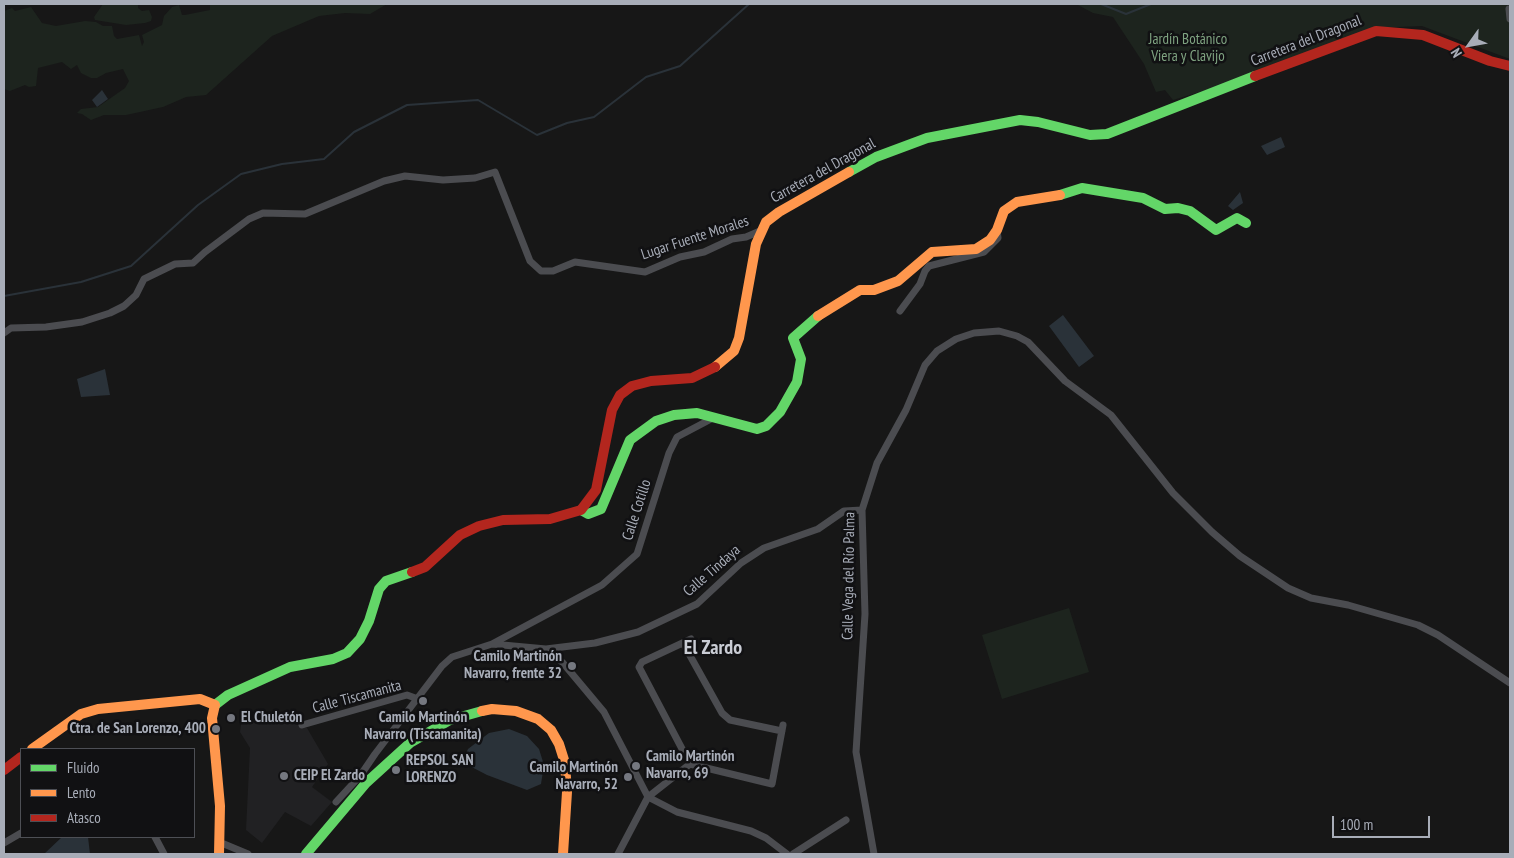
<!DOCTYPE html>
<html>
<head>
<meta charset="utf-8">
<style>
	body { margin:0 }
	#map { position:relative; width:1514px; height:858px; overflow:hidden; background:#171717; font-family:"PT Sans Narrow",sans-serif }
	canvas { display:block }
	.frame { position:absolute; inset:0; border:5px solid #a8adb8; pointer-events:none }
	.legend { position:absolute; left:20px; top:748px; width:175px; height:90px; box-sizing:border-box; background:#111113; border:1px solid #4d4f55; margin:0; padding:6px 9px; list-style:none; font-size:15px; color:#a8adb8 }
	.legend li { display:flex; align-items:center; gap:10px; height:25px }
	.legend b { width:25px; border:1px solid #4d4f55 }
	.north { position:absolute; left:1444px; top:20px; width:50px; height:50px; -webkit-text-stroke:4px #111113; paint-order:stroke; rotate:238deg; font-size:14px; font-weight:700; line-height:20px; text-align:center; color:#a8adb8 }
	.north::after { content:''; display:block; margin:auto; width:18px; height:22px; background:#a8adb8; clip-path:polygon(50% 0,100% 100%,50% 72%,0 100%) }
	.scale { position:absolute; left:1332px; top:816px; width:98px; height:22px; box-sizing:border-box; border:2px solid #a8adb8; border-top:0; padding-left:6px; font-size:15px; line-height:18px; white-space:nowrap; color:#a8adb8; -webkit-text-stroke:4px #111113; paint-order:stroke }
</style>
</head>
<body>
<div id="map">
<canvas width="1514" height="858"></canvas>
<div class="frame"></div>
<ul class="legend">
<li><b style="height:6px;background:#63d668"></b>Fluido</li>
<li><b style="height:6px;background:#ff974d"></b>Lento</li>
<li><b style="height:6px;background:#b3261e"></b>Atasco</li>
</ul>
<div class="north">N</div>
<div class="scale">100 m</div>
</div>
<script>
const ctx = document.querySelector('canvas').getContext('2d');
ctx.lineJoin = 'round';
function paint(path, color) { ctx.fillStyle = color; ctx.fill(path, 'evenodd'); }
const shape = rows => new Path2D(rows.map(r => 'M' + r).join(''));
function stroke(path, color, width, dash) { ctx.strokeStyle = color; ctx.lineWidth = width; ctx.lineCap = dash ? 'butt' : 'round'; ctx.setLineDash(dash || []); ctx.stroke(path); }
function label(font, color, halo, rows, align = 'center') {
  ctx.font = font + ' "PT Sans Narrow",sans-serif'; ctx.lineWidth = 5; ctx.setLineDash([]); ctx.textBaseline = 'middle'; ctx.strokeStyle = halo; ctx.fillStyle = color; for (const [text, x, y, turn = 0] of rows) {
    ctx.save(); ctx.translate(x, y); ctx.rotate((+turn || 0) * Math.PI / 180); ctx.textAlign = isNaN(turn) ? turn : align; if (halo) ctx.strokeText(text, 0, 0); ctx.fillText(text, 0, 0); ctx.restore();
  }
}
paint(shape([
	[248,711,254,718,295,724,307,728,328,764,312,787,332,802,311,826,285,812,262,843,246,830,250,748,240,732,242,717]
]), '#212123');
paint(shape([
	[103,4,138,4,138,8,142,11,149,10,152,17,151,21,145,23,126,25,95,20,94,17],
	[210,4,387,4,370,14,345,13,319,16,272,36,206,95,186,97,163,107,126,115,104,115,91,120,82,114,77,113,81,109,98,107,125,88,129,81,123,69,106,73,97,78,91,78,81,73,77,65,71,69,62,62,38,68,36,86,29,87,25,85,10,91,4,89,4,11,12,8,15,11,31,7,42,23,56,26,85,21,96,22,103,26,112,26,114,36,117,39,139,35,142,46,144,42,142,35,162,25,164,16,172,7,179,5,182,15,185,15,210,10],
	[1076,4,1510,4,1510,59,1422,26,1372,28,1210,89,1173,100,1165,90,1156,92,1144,64,1113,17,1093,13],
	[1069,608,1089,672,1002,699,982,635]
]), '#1d241e');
paint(shape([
	[102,90,108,99,97,107,92,100],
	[1281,137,1285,147,1267,155,1261,146],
	[1240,192,1243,203,1233,210,1228,206],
	[1063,315,1094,356,1079,367,1049,326],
	[105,369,110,395,81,397,77,379],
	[509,729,527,736,539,749,544,765,541,784,527,790,487,775,462,762,468,749,489,733],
	[62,837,88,837,90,854,44,854]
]), '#2a3239');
stroke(shape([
	[1101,4,1126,14,1151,4],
	[4,296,81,282,131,266,198,205,241,174,282,164,324,159,354,132,407,105,478,100,537,135,567,123,594,117,646,77,680,66,749,4]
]), '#2a3239', 2);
stroke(shape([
	[1509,9,1510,19],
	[900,311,920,284,925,271,929,266,984,252,998,238,997,230],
	[4,333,11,328,46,327,82,322,110,313,124,306,136,295,144,279,175,264,193,263,205,252,249,219,263,213,305,214,384,181,405,176,443,180,475,178,495,172,530,261,541,271,553,271,575,262,645,272,680,257,704,252,732,239,746,237,760,231],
	[691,639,642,662,639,667,690,764,772,784,783,725],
	[683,643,722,713,730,720,782,731],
	[492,644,602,585,637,554,669,453,677,437,713,418],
	[546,649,595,643,638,632,697,604,741,563,764,548,818,529,844,511,862,510],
	[302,725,407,695,418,699],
	[366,783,360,776,375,754,442,666,452,657,492,644,546,649,563,663,604,712,648,797,677,812,751,831,766,838,787,854],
	[336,802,360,776],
	[155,837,164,854],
	[4,843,21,833],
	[224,844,248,854],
	[618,854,648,797,690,764],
	[793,854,846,820],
	[874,854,856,752,865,614,862,510,877,463,906,410,925,365,937,351,956,339,974,333,999,331,1017,336,1028,342,1065,381,1111,415,1173,493,1212,532,1240,556,1288,588,1311,598,1348,605,1418,625,1438,635,1510,683]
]), '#4b4c50', 7);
stroke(shape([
	[849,172,876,157,927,138,1020,120,1038,122,1090,135,1107,134,1255,76],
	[1060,195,1082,188,1143,198,1165,209,1178,208,1190,211,1216,230,1237,218,1246,223],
	[581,510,588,514,601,509,630,440,656,421,674,415,697,413,757,429,766,426,780,412,797,382,801,359,793,338,818,316],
	[215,705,228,695,290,667,333,659,347,653,360,639,369,621,379,589,386,581,412,572],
	[306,854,366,783,410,743,450,720,482,711]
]), '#63d668', 10);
stroke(shape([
	[818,316,860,290,874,290,898,281,932,252,976,249,990,240,997,230,1004,211,1017,202,1060,195],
	[715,367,734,351,739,338,756,244,766,222,779,212,849,172],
	[215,705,212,718,220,806,219,854],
	[482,711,492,709,516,711,538,719,551,730,559,744,565,763,567,792,563,854],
	[32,749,81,714,98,709,200,699,215,705]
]), '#ff974d', 10);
stroke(shape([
	[1255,76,1376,31,1423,35,1490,61,1510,66],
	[412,572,425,567,460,535,479,526,503,520,550,519,581,510,596,490,612,410,620,395,632,386,651,381,692,378,715,367],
	[4,770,21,757]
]), '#b3261e', 10);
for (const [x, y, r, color] of [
	[572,666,5,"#757880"],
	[423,701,5,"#757880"],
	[231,718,5,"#757880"],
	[216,729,5,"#757880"],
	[636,766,5,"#757880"],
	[396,770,5,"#757880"],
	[284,776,5,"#757880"],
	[628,777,5,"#757880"]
]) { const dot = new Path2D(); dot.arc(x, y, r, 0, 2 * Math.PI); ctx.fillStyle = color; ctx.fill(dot); stroke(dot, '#111113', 2); }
label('15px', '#7fa381', '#111113', [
	["Jardín Botánico",1188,40],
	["Viera y Clavijo",1188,57]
]);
label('15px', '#a8adb8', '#111113', [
	["Carretera del Dragonal",1306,41,-21],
	["Carretera del Dragonal",823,171,-29],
	["Lugar Fuente Morales",695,238,-18],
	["Calle Cotillo",637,510,-72],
	["Calle Tindaya",712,571,-41],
	["Calle Vega del Río Palma",849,576,-89],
	["Calle Tiscamanita",357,697,-15]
]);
label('bold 15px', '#a8adb8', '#111113', [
	["Camilo Martinón",562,657,"right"],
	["Navarro, frente 32",562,674,"right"],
	["El Chuletón",241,718],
	["Camilo Martinón",423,718,"center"],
	["Navarro (Tiscamanita)",423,735,"center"],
	["Ctra. de San Lorenzo, 400",206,729,"right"],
	["Camilo Martinón",646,757],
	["Navarro, 69",646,774],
	["REPSOL SAN",406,761],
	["LORENZO",406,778],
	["Camilo Martinón",618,768,"right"],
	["Navarro, 52",618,785,"right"],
	["CEIP El Zardo",294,776]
], 'left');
label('bold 20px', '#c9ccd4', '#111113', [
	["El Zardo",713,648]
]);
</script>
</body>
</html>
